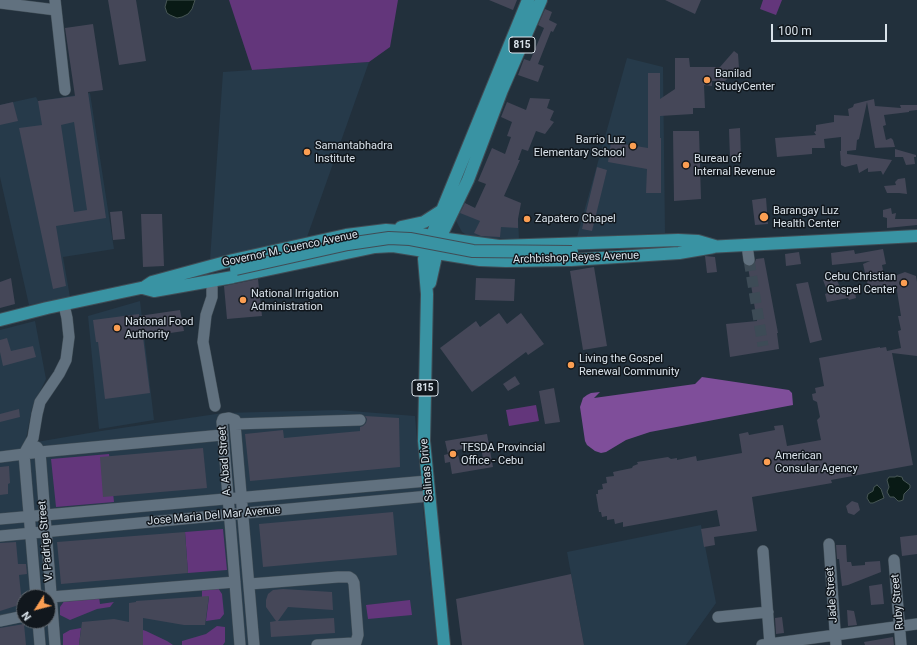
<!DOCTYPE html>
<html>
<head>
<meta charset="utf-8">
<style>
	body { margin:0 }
	#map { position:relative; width:917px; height:645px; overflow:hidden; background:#22303c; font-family:Roboto,sans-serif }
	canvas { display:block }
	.north { position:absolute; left:16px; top:589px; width:40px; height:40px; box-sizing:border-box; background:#11171d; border:1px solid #61686f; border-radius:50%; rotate:234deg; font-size:11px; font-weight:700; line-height:16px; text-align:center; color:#d9e2ea }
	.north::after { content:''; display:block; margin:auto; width:14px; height:18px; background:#fb9e52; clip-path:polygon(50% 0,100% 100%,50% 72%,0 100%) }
	.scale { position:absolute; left:771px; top:24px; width:116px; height:18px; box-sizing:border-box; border:2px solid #d9e2ea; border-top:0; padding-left:5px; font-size:12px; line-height:14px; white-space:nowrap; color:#d9e2ea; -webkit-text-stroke:3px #11171d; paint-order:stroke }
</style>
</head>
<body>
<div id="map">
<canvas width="917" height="645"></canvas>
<div class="north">N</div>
<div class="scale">100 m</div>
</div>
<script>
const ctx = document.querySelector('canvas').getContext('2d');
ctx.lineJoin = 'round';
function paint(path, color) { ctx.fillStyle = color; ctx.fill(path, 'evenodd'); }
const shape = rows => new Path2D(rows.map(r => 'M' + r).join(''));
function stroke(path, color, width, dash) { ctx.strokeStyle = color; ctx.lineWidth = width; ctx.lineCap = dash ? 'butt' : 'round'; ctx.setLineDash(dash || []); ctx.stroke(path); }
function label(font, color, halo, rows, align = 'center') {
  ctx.font = font + ' Roboto,sans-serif'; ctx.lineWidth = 3; ctx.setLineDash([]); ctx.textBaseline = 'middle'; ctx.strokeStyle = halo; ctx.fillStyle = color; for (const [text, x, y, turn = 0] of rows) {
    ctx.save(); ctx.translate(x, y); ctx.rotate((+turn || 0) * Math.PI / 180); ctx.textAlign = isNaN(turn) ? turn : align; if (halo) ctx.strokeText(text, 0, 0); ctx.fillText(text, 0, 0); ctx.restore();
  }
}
paint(shape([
	[627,58,663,67,665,233,577,237],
	[369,62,307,237,210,260,223,72],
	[90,93,114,249,63,257,70,297,29,305,0,177,0,105,36,97,38,101],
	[462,202,484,212,518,219,519,239,472,238,462,232,455,219],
	[140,301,154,420,99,429,88,316],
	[35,321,46,379,32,408,25,444,101,431,223,413,338,410,415,416,423,509,437,645,0,645,0,330],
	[24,597,48,597,48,621,24,621],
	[701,525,716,603,686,645,584,645,567,552]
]), '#263a4a');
paint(shape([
	[229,0,398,0,390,47,369,62,252,70],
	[763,0,782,0,776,15,760,9],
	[536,405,539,421,509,426,506,410],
	[109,454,114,502,56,507,51,459],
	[223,529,227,570,188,573,185,532],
	[218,588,222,594,224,614,220,619,206,621,209,597,202,597,202,589],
	[99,597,100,604,114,602,113,603,110,607,97,609,70,620,60,615,60,607,65,600],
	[410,600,412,615,368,619,366,605],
	[217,626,225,627,225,642,223,645,182,645,182,641,206,634],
	[81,628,79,645,63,645,63,634,70,630],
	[143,630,146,631,167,641,173,645,143,645]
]), '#63367b');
paint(shape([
	[702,377,789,390,792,393,793,405,650,432,626,440,606,452,601,453,595,451,587,445,585,441,580,407,583,398,587,395,591,393,600,392,594,398,695,384]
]), '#7f4e9a');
const water = shape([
	[167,0,195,0,192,9,188,14,182,17,177,18,170,15,167,13,165,7,167,0],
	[897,476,902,477,903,480,910,485,910,488,904,494,903,500,900,501,898,501,894,497,890,497,887,492,889,487,887,480,889,477,895,477,897,476],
	[877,485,881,489,884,498,873,503,870,503,867,498,868,494,873,491,874,487,877,485]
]);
paint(water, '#091a15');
stroke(water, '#475655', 1);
paint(shape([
	[108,0,136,0,146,61,119,65],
	[489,0,517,0,513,10],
	[665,0,701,0,695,14],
	[545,9,552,12,549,20,557,24,553,32,551,31,538,64,544,66,538,82,518,75,524,59,530,61,544,28,538,25],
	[93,24,103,90,88,92,106,218,56,226,66,286,53,289,19,128,42,125,38,101,75,96,65,28],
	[74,122,87,210,74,212,61,125],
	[734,51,738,54,739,68,725,81,712,81,712,86,704,85,705,108,693,108,693,114,660,116,660,138,661,138,661,193,646,193,647,169,608,162,611,142,648,148,648,73,660,73,660,99,675,89,675,58,689,58,690,67,720,67],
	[530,98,550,99,547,108,554,111,550,120,554,122,545,134,536,131,528,151,522,149,518,160,520,160,504,196,521,203,518,219,518,228,501,227,500,237,481,236,474,233,480,221,460,213,465,203,475,208,486,184,478,181,492,148,505,154,511,137,507,136,512,122,501,117,507,102,526,110],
	[874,99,875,106,901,108,900,105,917,105,917,110,909,111,909,112,884,115,886,125,883,126,886,140,891,138,893,140,895,147,875,148,867,102,859,139,857,140,856,150,847,151,847,154,892,160,883,175,881,171,868,172,868,168,859,173,857,164,845,167,841,165,840,151,841,151,841,137,824,139,825,148,812,148,812,154,777,157,775,138,816,135,814,132,816,131,816,125,834,122,834,115,849,116,848,109,853,107,854,104],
	[13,102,18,121,0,125,0,105],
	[740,128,741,159,730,159,729,129],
	[673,131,699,131,701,199,674,201],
	[895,149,916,155,916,157,908,157,914,157,915,164,906,165,903,157,895,157],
	[597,167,607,170,592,231,582,229],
	[905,178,907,194,899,193,887,193,884,186,896,185,895,182,898,179],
	[766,198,768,224,755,225,752,200],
	[891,208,892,214,896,213,895,219,917,219,917,225,887,228,887,218,883,217,883,210],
	[122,211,125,239,113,240,110,212],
	[141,214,162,214,164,266,143,267],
	[883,249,886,264,882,265,885,280,897,279,897,275,905,272,916,276,917,282,917,356,892,353,913,465,831,480,832,483,752,497,757,531,714,537,715,545,704,547,701,529,720,526,717,510,623,527,623,522,615,524,614,519,607,520,607,516,602,517,601,512,599,512,596,494,598,494,598,490,603,489,602,484,607,483,606,477,614,476,613,472,632,468,633,466,638,464,637,462,668,457,671,459,677,458,677,460,696,456,697,461,742,453,739,434,748,432,749,435,775,430,774,426,783,425,787,446,821,440,817,420,820,417,817,402,813,400,812,394,816,393,815,388,824,386,819,358,880,347,880,348,886,347,887,351,901,348,898,331,901,330,898,316,901,316,896,285,869,291,863,264,870,261,832,265,831,253,854,250,855,254],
	[799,252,801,264,786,266,785,254],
	[705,256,715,257,717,272,707,273],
	[764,258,778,333,777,333,779,349,730,357,726,324,757,321,748,267,754,265,756,259],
	[594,267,607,346,583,350,570,271],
	[835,275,841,290,854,288,856,298,849,300,848,298,827,302,825,294,828,293,823,280],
	[11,278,15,304,0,308,0,282],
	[476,278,515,279,514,301,475,300],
	[258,279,262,316,227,319,224,286],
	[808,282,822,340,810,343,796,284],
	[180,310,184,331,143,337,150,393,105,399,98,342,96,342,93,320,139,314,139,316],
	[499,313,507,324,521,313,544,344,528,355,526,352,472,392,440,348,476,321,480,327],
	[7,338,11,351,33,346,36,357,3,366,0,352,0,340],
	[515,376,520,384,508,391,503,384],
	[554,388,560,422,545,424,539,391],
	[19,409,20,417,0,422,0,414],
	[365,416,399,418,400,467,250,481,245,434,283,430,284,438,360,431,360,427,363,426,366,423,367,419],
	[487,434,493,467,452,474,450,462,445,463,444,455,448,454,445,441],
	[481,446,483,459,460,463,457,450],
	[203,448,207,488,103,497,100,457],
	[9,466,10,483,8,484,8,494,0,495,0,467],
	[852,501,858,503,860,510,854,515,848,513,846,506],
	[393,512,397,555,263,567,259,524],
	[185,532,188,573,61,584,57,542],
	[917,535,917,554,902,556,900,537],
	[16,542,18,564,26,564,27,574,19,575,22,604,0,611,0,543],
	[836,545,846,545,847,562,851,562,852,566,865,565,865,562,880,561,881,572,848,585,842,586,839,559,837,559],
	[571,574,584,645,462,645,456,599],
	[882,584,884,604,871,605,869,586],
	[283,589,332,592,333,610,288,607,278,621,334,618,335,633,271,637,270,622,276,621,266,607,266,600,268,594,273,590],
	[209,596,205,625,184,625,143,618,143,645,79,645,82,622,114,619,129,622,129,603,136,602,136,601],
	[847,610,854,611,857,625,848,626],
	[782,617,784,633,776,634,775,618],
	[24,624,26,645,0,645,0,628],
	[893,637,894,645,865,645,864,642]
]), '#454758');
stroke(shape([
	[749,260,763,346]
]), '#3d4b56', 11, [11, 5.5]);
const minor = shape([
	[55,0,65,90],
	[0,3,56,10],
	[747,245,749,260],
	[212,280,212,297,206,315,203,342,215,406],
	[235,424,360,420],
	[37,447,40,452,55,645],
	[0,457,40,452,222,435],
	[0,519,427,481],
	[0,536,429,496],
	[829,544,836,645],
	[763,551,770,645],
	[894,560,901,645],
	[250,584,338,577,349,577,352,579,354,583,358,635,356,642,353,643,317,645],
	[36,597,24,454,33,438,37,414,40,402,59,374,66,360,69,337,67,318,64,305],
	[51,597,235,582],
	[718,617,768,612],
	[0,621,24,616],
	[38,621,40,645],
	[240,645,222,422,223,419,229,418,235,420,235,424,254,645],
	[762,645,917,624]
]);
const major = shape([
	[401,227,424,222,441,211],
	[707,247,917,236],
	[430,283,440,238,468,180,502,90,541,0],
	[143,288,152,282,233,260,346,235,386,230,413,232,440,238,499,246,678,240,698,241,715,246],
	[143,288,154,291,233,277,375,247,393,246,480,260,506,261,571,260,679,253,714,247],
	[0,320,47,308,150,286],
	[444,645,424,441,427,294,424,259,434,230,528,0]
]);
stroke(minor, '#404d56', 12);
stroke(major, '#404d56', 14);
stroke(minor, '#61717f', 11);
stroke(major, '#3993a3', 12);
const majorBridge = shape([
	[236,269,348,244,389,238,410,239,473,251,572,252]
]);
stroke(majorBridge, '#404d56', 14, []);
stroke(majorBridge, '#3993a3', 12);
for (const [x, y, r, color] of [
	[707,80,4,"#fb9e52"],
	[633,146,4,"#fb9e52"],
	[307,152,4,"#fb9e52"],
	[686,165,4,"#fb9e52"],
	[764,217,5,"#fb9e52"],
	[527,219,4,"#fb9e52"],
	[904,283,4,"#fb9e52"],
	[243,300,4,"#fb9e52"],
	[117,328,4,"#fb9e52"],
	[571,365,4,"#fb9e52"],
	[453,454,4,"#fb9e52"],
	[767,462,4,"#fb9e52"]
]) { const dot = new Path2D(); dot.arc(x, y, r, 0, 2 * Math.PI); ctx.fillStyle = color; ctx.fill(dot); stroke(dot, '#11171d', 1.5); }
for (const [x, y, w] of [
	[522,45,26],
	[425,388,26]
]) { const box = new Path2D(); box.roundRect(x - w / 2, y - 8, w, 16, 3); ctx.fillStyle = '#11171d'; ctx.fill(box); stroke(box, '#d9e2ea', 1); }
label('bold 10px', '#d9e2ea', null, [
	["815",522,45],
	["815",425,388]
]);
label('11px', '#d9e2ea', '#11171d', [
	["Banilad",715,74],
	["StudyCenter",715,87],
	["Barrio Luz",625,140,"right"],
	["Elementary School",625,153,"right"],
	["Samantabhadra",315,146],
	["Institute",315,159],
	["Bureau of",694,159],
	["Internal Revenue",694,172],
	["Barangay Luz",773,211],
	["Health Center",773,224],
	["Zapatero Chapel",535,219],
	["Cebu Christian",896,277,"right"],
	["Gospel Center",896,290,"right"],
	["National Irrigation",251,294],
	["Administration",251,307],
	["National Food",125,322],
	["Authority",125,335],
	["Living the Gospel",579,359],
	["Renewal Community",579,372],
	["TESDA Provincial",461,448],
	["Office - Cebu",461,461],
	["American",775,456],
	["Consular Agency",775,469]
], 'left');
label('11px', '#d9e2ea', '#11171d', [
	["Governor M. Cuenco Avenue",290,249,-12],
	["Archbishop Reyes Avenue",576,258,-2],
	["A. Abad Street",225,461,-94],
	["Salinas Drive",427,470,-95],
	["Jose Maria Del Mar Avenue",214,516,-5],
	["V. Padriga Street",46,541,-95],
	["Jade Street",832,595,-94],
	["Ruby Street",898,602,-95]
]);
</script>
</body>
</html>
